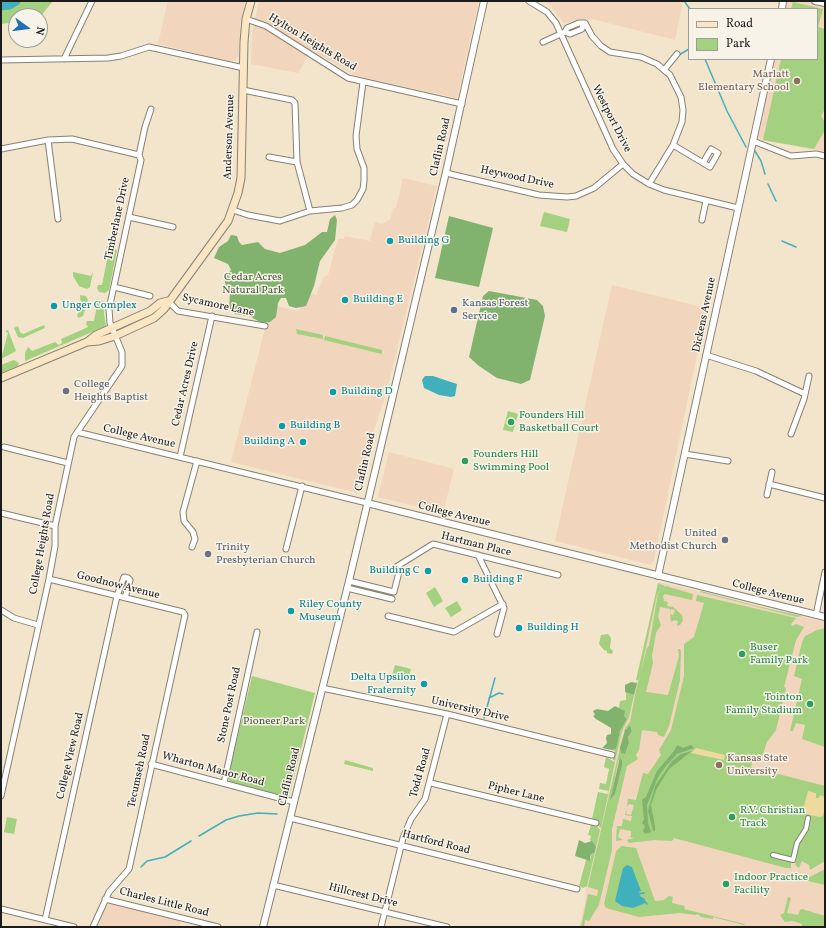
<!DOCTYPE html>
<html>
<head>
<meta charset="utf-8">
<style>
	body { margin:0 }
	#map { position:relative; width:826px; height:928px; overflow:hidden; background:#f2e5cb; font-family:Vollkorn,serif }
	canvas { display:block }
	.frame { position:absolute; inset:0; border:2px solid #1c1c1c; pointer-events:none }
	.legend { position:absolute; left:688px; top:8px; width:130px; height:52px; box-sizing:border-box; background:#f7f3e8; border:1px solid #9f9d96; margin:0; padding:5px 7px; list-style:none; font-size:12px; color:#1c1c1c }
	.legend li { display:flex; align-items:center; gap:8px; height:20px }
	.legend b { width:20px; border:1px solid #9f9d96 }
	.north { position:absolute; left:8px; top:8px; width:40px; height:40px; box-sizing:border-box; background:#f7f3e8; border:1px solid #9f9d96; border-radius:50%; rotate:104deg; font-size:11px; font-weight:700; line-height:16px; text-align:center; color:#1c1c1c }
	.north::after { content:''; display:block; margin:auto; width:14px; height:18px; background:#1f6fb2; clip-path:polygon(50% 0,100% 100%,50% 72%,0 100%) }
</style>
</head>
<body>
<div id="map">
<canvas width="826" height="928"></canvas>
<div class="frame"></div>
<ul class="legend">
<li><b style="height:5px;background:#fbe6c4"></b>Road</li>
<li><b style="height:11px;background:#a3d17f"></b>Park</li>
</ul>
<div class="north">N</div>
</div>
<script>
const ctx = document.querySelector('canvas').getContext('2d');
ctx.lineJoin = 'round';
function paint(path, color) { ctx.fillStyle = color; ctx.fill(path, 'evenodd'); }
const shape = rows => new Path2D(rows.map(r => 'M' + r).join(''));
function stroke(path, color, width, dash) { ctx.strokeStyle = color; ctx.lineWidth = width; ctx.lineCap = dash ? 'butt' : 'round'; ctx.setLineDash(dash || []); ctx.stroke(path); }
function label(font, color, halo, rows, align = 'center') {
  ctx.font = font + ' Vollkorn,serif'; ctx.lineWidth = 3; ctx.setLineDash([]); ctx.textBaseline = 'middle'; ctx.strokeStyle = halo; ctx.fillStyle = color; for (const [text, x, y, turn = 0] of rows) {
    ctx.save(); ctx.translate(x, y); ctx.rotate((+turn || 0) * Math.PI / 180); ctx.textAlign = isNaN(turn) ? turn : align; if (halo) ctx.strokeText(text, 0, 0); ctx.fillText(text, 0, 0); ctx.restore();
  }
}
paint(shape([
	[168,1,245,1,240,25,239,55,236,60,228,61,158,44],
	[259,1,479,1,457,98,356,76,311,50,298,73,251,64,252,32],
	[542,1,683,1,675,40,592,19,564,23,548,3],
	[788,1,805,1,825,6,825,152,762,140,758,137,774,59,817,59,817,9,785,9],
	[403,178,437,186,387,391,370,442,358,493,231,462,271,305,299,311,305,292,316,295,324,277,328,275,338,239,344,239,345,236,370,241,375,222,382,224,390,220,393,208,396,208],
	[612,285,707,308,654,560,651,565,555,541],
	[389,452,454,469,443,513,378,497],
	[659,582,825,622,825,927,579,927,585,903,586,887,624,720,636,681],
	[109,903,181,921,180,927,98,927,102,912]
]), '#f1d5bc');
paint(shape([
	[23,1,53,1,40,17,16,16,16,22,1,24,1,9,9,8],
	[793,2,823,9,818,27,825,29,825,109,821,116,825,122,825,130,814,149,763,140,781,59,817,59,817,9,791,9],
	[544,212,570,219,567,232,540,226],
	[107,246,117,250,109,290,105,293,99,292,97,288,98,285,102,285,109,250,106,248],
	[73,272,91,276,93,272,90,287,87,289,79,286,73,276],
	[80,295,86,296,88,300,83,316,79,318,77,316,81,306],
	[97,299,105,302,104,314,106,326,25,361,25,353,28,347,32,351,55,342,59,345,62,343,61,339,88,327,86,324,87,321,94,321,97,305,93,304],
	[44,325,45,328,23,338,18,337,14,328,18,326,20,332,23,334],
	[296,329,323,335,323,339,297,334],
	[8,330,16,351,1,359,8,333,5,331],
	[325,336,382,350,382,354,324,340],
	[14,360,19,363,18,366,1,373,1,365],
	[508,411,518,414,513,432,503,430],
	[658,583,665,586,657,595,639,680,636,680],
	[666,586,693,594,692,600,665,594,663,596,664,601,668,602,667,606,673,607,682,615,683,621,680,625,677,626,678,621,674,620,671,622,670,614,673,615,675,610,671,609,670,612,670,609,660,607,658,617,661,625,656,633,652,656,653,663,646,692,668,695,679,656,678,649,680,649,681,651,680,680,669,726,664,737,658,735,657,732,642,730,639,750,636,755,638,759,627,766,612,829,612,850,599,905,589,921,585,920,584,927,581,927,588,894,597,896,598,890,588,887,588,886,623,735,621,746,626,752,629,743,628,737,632,731,632,729,626,728,624,733,625,728,630,722,636,690,647,648,649,646,658,593],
	[621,757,622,766,615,794,611,801,618,761],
	[435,587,443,601,434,607,426,593],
	[701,591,761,607,802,616,797,617,700,592],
	[697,595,796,618,791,624,792,626,796,624,804,627,796,640,784,687,786,688,776,730,767,742,762,757,758,756,758,759,753,759,751,767,825,786,825,861,810,870,809,865,802,861,799,868,796,866,795,862,791,863,791,868,786,868,674,838,672,841,654,840,629,843,627,840,634,838,629,837,631,836,631,831,620,829,618,837,623,840,616,841,617,826,622,826,623,819,631,821,632,816,625,815,626,811,627,810,626,814,631,815,634,805,629,804,627,807,628,799,636,800,643,773,648,774,661,755,659,750,671,730,684,676,684,644,694,637,704,603,696,601],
	[457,601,462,610,451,617,445,608],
	[825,628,825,747,802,739,805,725,796,723,793,731,790,731,802,679,794,676,802,642,805,636,817,630],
	[608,634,611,638,610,648,613,651,612,654,607,653,607,651,604,650,599,644,601,635],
	[395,665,411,669,408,679,392,675],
	[252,676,315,693,289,797,230,782,228,777],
	[626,692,634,695,629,717,622,731,615,761,613,760,615,751,612,750,614,750,620,731,627,719,624,716,623,710,619,708,620,701,626,700],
	[606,757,615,762,601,828,597,824,598,821,592,819,598,792,608,794,609,791,599,789,600,783,606,784,609,769,604,767],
	[345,760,373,768,373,771,344,764],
	[7,817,17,819,14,834,4,832],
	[591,825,596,825,600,830,596,847,590,840,591,836,588,835],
	[622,846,636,848,655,901,664,900,669,896,673,897,672,903,685,906,684,909,745,924,744,925,713,917,713,919,701,917,698,914,696,915,679,913,639,917,606,908,604,904,615,856,616,851],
	[595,852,587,886,583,888,579,886,586,860,591,858,590,855],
	[825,869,825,885,808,881,808,878],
	[788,897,791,898,787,913,798,915,800,910,802,909,825,916,825,927,802,927,802,924,793,921,785,922,780,915,784,913]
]), '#a3d17f');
paint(shape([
	[335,215,337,220,335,240,320,261,314,286,306,306,296,308,289,306,286,298,281,298,278,303,276,317,270,322,262,323,249,316,235,314,229,308,230,293,225,283,225,277,231,270,228,264,214,258,219,247,228,241,231,235,237,236,239,242,242,245,258,242,265,249,280,253,305,245,322,232,327,232,330,219],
	[449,216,493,228,479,287,435,278],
	[489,291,537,300,543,306,545,316,530,380,521,384,497,378,479,366,469,357,483,296],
	[631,682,637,683,634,695,625,692,625,685],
	[615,706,625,711,624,716,627,719,620,731,616,749,612,750,602,748,607,743,606,738,607,735,611,734,611,728,596,719,593,716,595,715,593,711,597,709,608,711],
	[630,726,632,731,628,737,629,743,625,754,621,753,620,748,625,730],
	[677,745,683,748,691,745,694,748,677,754,666,766,658,777,647,805,648,823,651,832,645,834,643,831,645,826,642,823,644,819,642,800,646,797,657,771,674,751],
	[692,751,669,769,656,790,651,805,655,826,655,831,653,831,648,811,655,786,672,761,681,754],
	[620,757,622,760,622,766,615,794,610,801],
	[579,840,585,843,592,841,596,847,595,852,590,855,590,861,575,856]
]), '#82b36e');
paint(shape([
	[696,748,725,755,724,760,691,753],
	[808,791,816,793,816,798,819,798,820,795,825,797,825,806,823,816,820,817,806,814,804,806]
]), '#eeda9e');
paint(shape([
	[425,376,433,376,457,384,455,396,451,397,439,395,424,388,422,380],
	[627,865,632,867,641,891,639,892,640,896,645,899,645,903,633,908,622,906,615,901,623,868]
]), '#41b0bd');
stroke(shape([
	[684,1,690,9],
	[679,55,689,49],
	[705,59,727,111,746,147],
	[755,151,761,161,765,174],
	[768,184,776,201],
	[782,241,796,247],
	[489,698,499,693,503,694],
	[484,718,495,678],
	[199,836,226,820,239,816,258,813,277,814],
	[141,867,147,861,165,857,191,841],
	[638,894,644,893],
	[643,899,647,904]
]), '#41b0bd', 1.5);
stroke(shape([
	[1,6,9,5,16,1]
]), '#41b0bd', 9);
const pedestrian = shape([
	[773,855,793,860,797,843,806,829,808,818]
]);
const minor = shape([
	[529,1,547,12,556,23,613,149,623,164,633,174,649,184,664,190,738,208],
	[246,19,266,26,348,78,462,104],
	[565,32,570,34,582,29,583,24],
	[543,42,565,32,567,28,579,23,585,23,592,36,601,46,610,52,641,57,657,64,670,75,681,97,683,110,682,122,673,145,649,184],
	[64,59,92,1],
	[1,60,108,58,121,56,149,47,244,68],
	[664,70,677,54],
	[243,90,292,100,295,103,297,162,310,211],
	[48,140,58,219],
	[753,141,791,156,816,154,825,156],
	[673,145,710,167,718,153,711,149,703,163],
	[1,149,48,140,72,139,139,155],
	[269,157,297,162],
	[446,173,539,195,567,197,576,196,594,188,623,164],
	[233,210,248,215,280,221,310,211,342,208,352,205,357,200,363,189,364,181,364,168,357,149,356,136,363,82],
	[129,217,173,227],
	[702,220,706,201],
	[114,287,150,296],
	[168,301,178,311,265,326],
	[706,355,756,371,805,394],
	[77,432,367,503],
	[791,434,804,399,809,376],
	[4,447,68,463],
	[685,454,728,461],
	[180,457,212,316],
	[769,484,825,498],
	[767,495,772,472],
	[1,513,55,526],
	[192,547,195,539,193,532,184,521,183,512,197,461],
	[286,549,302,486],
	[478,555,504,608,497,634],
	[49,579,183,612,185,615,129,869,109,892,93,927],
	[349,581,394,592,399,572,396,567,433,544,558,575],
	[347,588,392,599],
	[1,610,14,618,38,625],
	[816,615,825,572],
	[388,616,454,632,503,604],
	[322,688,447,714,612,755],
	[151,764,294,802],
	[224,783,257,632],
	[431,783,596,823],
	[1,796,49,579,55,546,55,526,74,437,122,366,122,352,110,323,109,309,141,160,139,155,145,127,151,109],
	[290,818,577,889],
	[273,885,447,927],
	[105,899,218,927],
	[1,909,74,927],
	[45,920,117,596,124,577,128,578,130,580,125,598],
	[381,927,403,838,411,819,425,799,447,714]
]);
const tertiary = shape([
	[815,1,825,3],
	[782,9,783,1],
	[367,503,825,617],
	[658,576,771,59],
	[263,927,349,581,446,172,484,1]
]);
const secondary = shape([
	[87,342,99,341,115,336,154,318,164,309,228,221,238,193,241,178,244,42,246,19,251,1],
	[1,378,87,342,96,335,150,311,160,303,168,301]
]);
stroke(pedestrian, '#878074', 6);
stroke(minor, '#878074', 7);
stroke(tertiary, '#878074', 8);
stroke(secondary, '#878074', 9);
stroke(pedestrian, '#fff', 4);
stroke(minor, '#fff', 5);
stroke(tertiary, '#fff', 6);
stroke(secondary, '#fbe6c4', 7);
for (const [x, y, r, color] of [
	[797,81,4,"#8d6e63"],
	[390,241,4,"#0f9aa8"],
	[345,300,4,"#0f9aa8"],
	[54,306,4,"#0f9aa8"],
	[454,310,4,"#5c6f8a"],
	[66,391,4,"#6b7280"],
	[333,392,4,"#0f9aa8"],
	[511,422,4,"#2e9e5b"],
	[282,426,4,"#0f9aa8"],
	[303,442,4,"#0f9aa8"],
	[465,461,4,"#2e9e5b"],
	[725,540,4,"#6b7280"],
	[208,554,4,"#6b7280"],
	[428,571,4,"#0f9aa8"],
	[465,580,4,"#0f9aa8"],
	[291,611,4,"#0f9aa8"],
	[519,628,4,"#0f9aa8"],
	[742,654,4,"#2e9e5b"],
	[424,684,4,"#0f9aa8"],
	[810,704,4,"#2e9e5b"],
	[719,765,4,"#8d6e63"],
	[732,817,4,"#2e9e5b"],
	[726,884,4,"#2e9e5b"]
]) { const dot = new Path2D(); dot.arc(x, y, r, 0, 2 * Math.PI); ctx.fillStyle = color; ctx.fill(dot); stroke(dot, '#f7f3e8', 1.5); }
label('11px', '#1c1c1c', '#f7f3e8', [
	["Hylton Heights Road",312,43,31],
	["Westport Drive",611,119,63],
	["Anderson Avenue",230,137,-88],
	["Claflin Road",441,147,-77],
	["Heywood Drive",517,178,12],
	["Timberlane Drive",118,219,-78],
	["Sycamore Lane",218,306,12],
	["Dickens Avenue",705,315,-78],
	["Cedar Acres Drive",186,384,-77],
	["College Avenue",139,437,13],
	["Claflin Road",366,462,-77],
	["College Avenue",454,515,14],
	["College Heights Road",43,544,-80],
	["Hartman Place",476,545,14],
	["Goodnow Avenue",118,586,14],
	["College Avenue",768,593,14],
	["Stone Post Road",230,705,-78],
	["University Drive",470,710,13],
	["College View Road",71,756,-77],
	["Wharton Manor Road",213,770,15],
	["Tecumseh Road",140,771,-78],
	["Todd Road",421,773,-74],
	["Claflin Road",290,777,-76],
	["Pipher Lane",516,793,14],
	["Hartford Road",436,843,14],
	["Hillcrest Drive",363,896,14],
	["Charles Little Road",164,903,14]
]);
label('11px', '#785e54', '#f7f3e8', [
	["Marlatt",789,75],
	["Elementary School",789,88],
	["Kansas State",727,759,"left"],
	["University",727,772,"left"]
], 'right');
label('11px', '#0d838f', '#f7f3e8', [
	["Building G",398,241],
	["Building E",353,300],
	["Unger Complex",62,306],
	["Building D",341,392],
	["Building B",290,426],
	["Building A",295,442,"right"],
	["Building C",420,571,"right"],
	["Building F",473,580],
	["Riley County",299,605],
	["Museum",299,618],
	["Building H",527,628],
	["Delta Upsilon",416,678,"right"],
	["Fraternity",416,691,"right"]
], 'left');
label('11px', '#4b5b3f', '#f7f3e8', [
	["Cedar Acres",253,278],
	["Natural Park",253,291],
	["Pioneer Park",274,722]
]);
label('11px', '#4e5e75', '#f7f3e8', [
	["Kansas Forest",462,304],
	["Service",462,317]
], 'left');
label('11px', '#5b616d', '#f7f3e8', [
	["College",74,385],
	["Heights Baptist",74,398],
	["United",717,534,"right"],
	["Methodist Church",717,547,"right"],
	["Trinity",216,548],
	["Presbyterian Church",216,561]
], 'left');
label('11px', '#27864d', '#f7f3e8', [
	["Founders Hill",519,416],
	["Basketball Court",519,429],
	["Founders Hill",473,455],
	["Swimming Pool",473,468],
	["Buser",750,648],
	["Family Park",750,661],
	["Tointon",802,698,"right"],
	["Family Stadium",802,711,"right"],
	["R.V. Christian",740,811],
	["Track",740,824],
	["Indoor Practice",734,878],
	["Facility",734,891]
], 'left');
</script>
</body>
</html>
